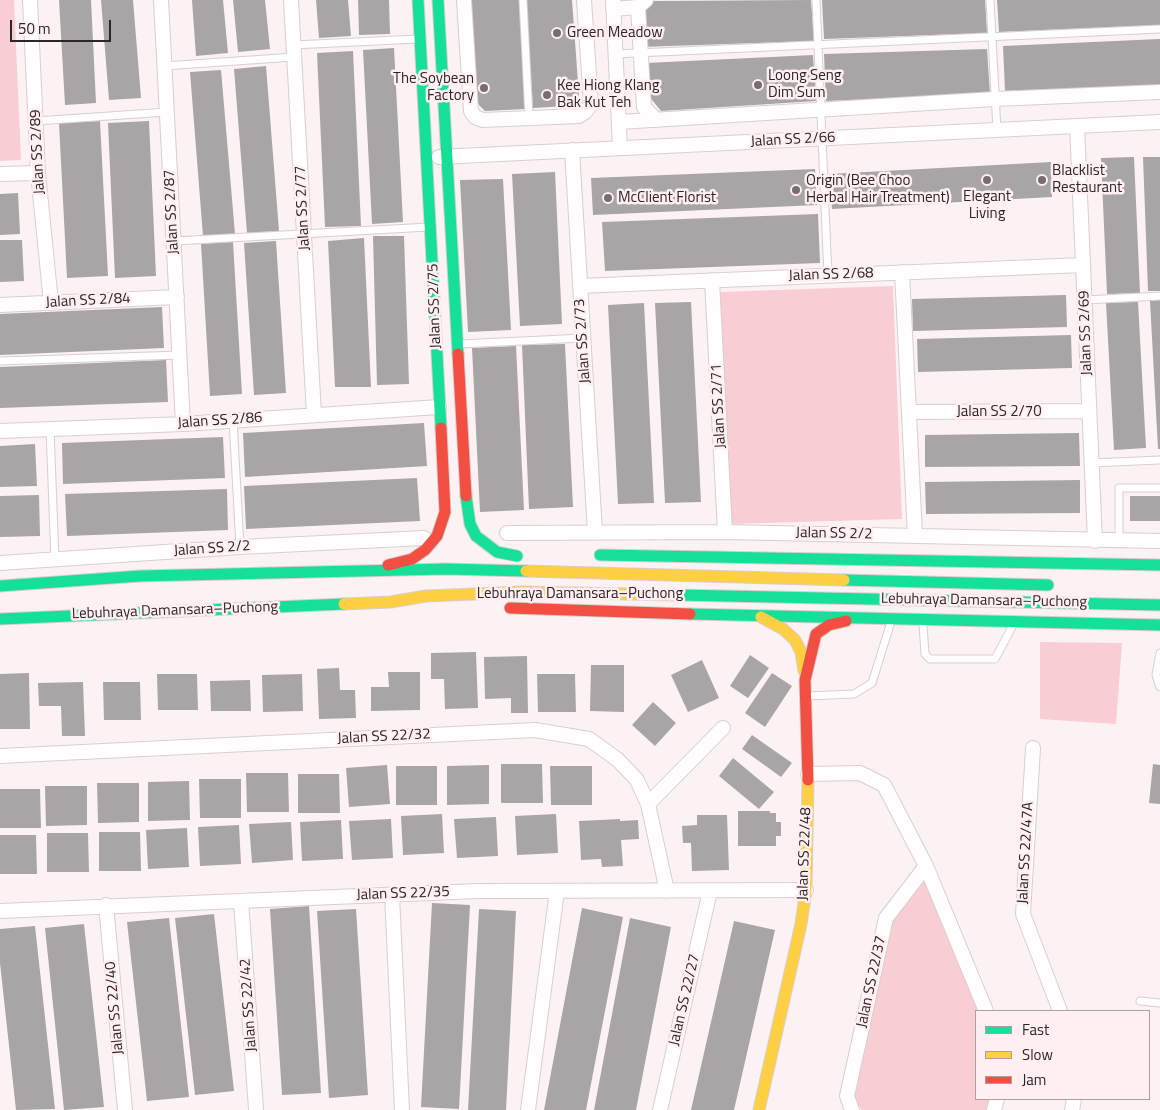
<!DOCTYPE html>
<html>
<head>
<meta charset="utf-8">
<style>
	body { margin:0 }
	#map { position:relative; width:1160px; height:1110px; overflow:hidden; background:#fcf2f4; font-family:"Titillium Web",sans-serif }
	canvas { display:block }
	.legend { position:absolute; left:975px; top:1010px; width:175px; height:90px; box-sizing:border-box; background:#ffeff1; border:1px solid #ab9fa0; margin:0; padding:6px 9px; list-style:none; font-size:15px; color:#2c2627 }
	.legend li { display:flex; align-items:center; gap:10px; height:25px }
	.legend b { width:25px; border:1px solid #ab9fa0 }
	.scale { position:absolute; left:10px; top:20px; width:101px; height:22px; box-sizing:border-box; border:2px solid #2c2627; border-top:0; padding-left:6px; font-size:15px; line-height:18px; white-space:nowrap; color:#2c2627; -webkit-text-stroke:4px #ffeff1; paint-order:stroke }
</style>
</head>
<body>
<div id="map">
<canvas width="1160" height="1110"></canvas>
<ul class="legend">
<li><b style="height:6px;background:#16e098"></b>Fast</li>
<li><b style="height:6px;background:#ffcf43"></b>Slow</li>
<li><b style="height:6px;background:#f24e42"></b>Jam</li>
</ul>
<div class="scale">50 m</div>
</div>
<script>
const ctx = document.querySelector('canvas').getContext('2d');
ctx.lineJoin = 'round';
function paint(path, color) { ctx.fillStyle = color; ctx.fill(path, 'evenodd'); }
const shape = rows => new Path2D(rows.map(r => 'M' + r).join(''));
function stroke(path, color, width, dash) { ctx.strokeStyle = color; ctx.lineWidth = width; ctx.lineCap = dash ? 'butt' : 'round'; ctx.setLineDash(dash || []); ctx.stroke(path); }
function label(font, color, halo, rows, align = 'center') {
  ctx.font = font + ' "Titillium Web",sans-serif'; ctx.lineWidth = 5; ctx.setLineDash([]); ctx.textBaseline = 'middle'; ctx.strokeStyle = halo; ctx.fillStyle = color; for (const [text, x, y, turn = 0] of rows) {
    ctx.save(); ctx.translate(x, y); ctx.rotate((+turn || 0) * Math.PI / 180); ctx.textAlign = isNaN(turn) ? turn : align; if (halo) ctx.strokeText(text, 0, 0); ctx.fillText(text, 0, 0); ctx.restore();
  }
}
paint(shape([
	[0,0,14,0,21,160,0,161],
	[893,286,902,519,728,524,720,292],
	[1040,642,1122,643,1116,724,1040,719],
	[927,869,985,1011,976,1011,976,1099,995,1099,992,1110,862,1110,849,1093,886,920]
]), '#f9cdd4');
paint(shape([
	[59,0,91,0,96,103,65,105],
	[101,0,133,0,141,98,109,100],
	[192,0,223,0,228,53,196,56],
	[233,0,265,0,270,49,238,52],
	[316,0,348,0,351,36,319,38],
	[358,0,389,0,390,34,359,35],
	[468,0,519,0,525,109,485,111,474,100],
	[526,0,572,0,579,96,568,106,533,108],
	[811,0,814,41,641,47,640,13,652,1],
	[822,0,985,0,987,33,824,39],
	[997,0,1160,0,1160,25,999,32],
	[1160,39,1160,85,1005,91,1003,46],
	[394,48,403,222,372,224,363,50],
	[987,49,990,94,826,101,824,54],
	[353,51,361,226,325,227,317,53],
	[813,55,816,101,661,111,648,95,646,63],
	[266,66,279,231,247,233,234,69],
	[221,70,235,234,203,236,190,72],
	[100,121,108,276,67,278,59,123],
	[149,121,156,276,115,278,108,123],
	[1134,157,1140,293,1107,294,1101,158],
	[1143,157,1160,157,1160,291,1148,291],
	[1051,162,1052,197,832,209,829,174],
	[815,169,817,205,593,215,591,178],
	[555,172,562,324,520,326,512,174],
	[503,179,511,330,468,332,460,180],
	[18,193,20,234,0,235,0,194],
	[818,214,820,263,605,271,602,222],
	[373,236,404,236,409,384,377,385],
	[364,238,371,387,335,387,328,241],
	[0,240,22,240,24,281,0,282],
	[276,241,286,393,254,395,244,243],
	[233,242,242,394,210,396,201,244],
	[1066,295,1067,327,913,331,912,299],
	[1160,300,1160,449,1158,449,1150,301],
	[691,302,701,502,665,503,655,303],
	[1138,302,1146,448,1114,450,1106,303],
	[644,303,654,503,618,504,608,305],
	[162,307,164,348,0,355,0,314],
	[1071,335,1072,368,918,372,917,339],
	[565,344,573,507,529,509,522,345],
	[516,346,524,510,480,512,472,348],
	[166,360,168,402,0,408,0,367],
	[424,423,427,466,245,477,243,433],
	[1079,433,1080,466,925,467,925,435],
	[223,437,225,478,63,484,62,443],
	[35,444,37,486,0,487,0,446],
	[417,478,420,521,246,529,244,486],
	[1080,480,1080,513,926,514,925,482],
	[227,489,228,530,67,536,65,494],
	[39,495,40,536,0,537,0,496],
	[1130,496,1160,496,1160,521,1130,521],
	[476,652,478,708,445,709,444,679,431,679,431,653],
	[750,655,769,668,748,698,730,686],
	[527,656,528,713,511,713,511,698,485,699,484,657],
	[702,660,719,698,688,712,671,675],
	[591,665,624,665,624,712,590,711],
	[339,668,340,690,355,690,356,718,319,719,317,669],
	[388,672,420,672,420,710,371,711,371,687,389,687],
	[29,673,30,729,0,729,0,674],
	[772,673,792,686,765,727,745,713],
	[157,674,197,674,198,710,158,710],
	[302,674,303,711,263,712,262,675],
	[537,674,575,674,576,712,538,712],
	[250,680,251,711,211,711,210,681],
	[83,682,85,736,62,736,61,706,39,706,38,683],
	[103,682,140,682,141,720,104,720],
	[653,702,676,723,655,746,632,725],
	[752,735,792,763,781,777,742,749],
	[733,758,774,792,759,809,719,776],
	[501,764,542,764,543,803,501,803],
	[1153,764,1160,765,1160,804,1149,803],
	[387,765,390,804,349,807,346,768],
	[489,765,489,804,447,805,447,766],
	[396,766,437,766,437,805,396,805],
	[550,766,592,766,592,805,551,805],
	[246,773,288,773,289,812,247,812],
	[298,774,339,774,340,813,298,813],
	[199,779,241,779,241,818,200,818],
	[189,781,190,820,148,821,148,782],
	[97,783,139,783,139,822,98,823],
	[45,786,87,786,87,825,46,826],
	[0,789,40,789,41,828,0,828],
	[738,811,770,811,770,813,776,813,776,822,781,822,781,836,776,836,776,846,738,846],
	[442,814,444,853,403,855,401,816],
	[556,814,558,853,517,855,515,816],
	[697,815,727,815,729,870,692,871,691,843,683,843,682,826,697,825],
	[496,817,498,856,457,858,454,819],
	[391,819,393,858,352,860,349,821],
	[620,819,620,821,638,820,639,839,621,840,623,866,602,867,601,859,581,860,579,821],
	[341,820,343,859,302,861,300,822],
	[291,822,293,860,252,863,249,824],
	[239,825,241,864,200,866,198,827],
	[187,828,189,867,148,869,146,830],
	[99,832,140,832,141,871,99,871],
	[47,833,88,833,89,872,47,872],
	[0,835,36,835,37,874,0,874],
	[432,903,470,905,459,1109,421,1107],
	[309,906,321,1093,282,1095,270,909],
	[582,908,623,917,586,1110,544,1110],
	[356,909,368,1095,329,1098,317,911],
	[479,909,516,911,506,1110,468,1110],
	[214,914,234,1091,195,1095,175,918],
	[169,918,189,1097,147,1101,127,922],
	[630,918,671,927,636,1110,594,1110],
	[734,921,775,930,734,1110,691,1110],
	[84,924,104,1107,64,1110,45,928],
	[35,926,55,1109,16,1110,0,963,0,929]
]), '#a8a5a7');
const lane = shape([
	[523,0,529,118],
	[816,0,828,276],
	[990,0,997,130],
	[294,45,417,39],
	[615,54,1160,29],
	[164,66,294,57],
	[36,121,167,112],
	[174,241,429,227],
	[1085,300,1160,296],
	[460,344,583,338],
	[0,361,180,355],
	[233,420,240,547],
	[50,429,55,560],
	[1091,463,1160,460],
	[1119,541,1119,488,1160,488],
	[923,625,925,654,930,659,995,659,1012,627],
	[1160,653,1156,675,1160,687],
	[807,696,854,694,872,683,890,625],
	[1140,1001,1160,1003]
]);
const street = shape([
	[30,0,38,173,51,303],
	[161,0,183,424],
	[291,0,314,415],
	[464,0,471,111,475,117,483,120,579,116,585,112,591,104,584,0],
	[613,0,620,148],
	[638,7,644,107,656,120],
	[613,9,638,7,646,0],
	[619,122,995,99,1160,92],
	[1077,126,1095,541],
	[572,150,595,532],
	[439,157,1160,122],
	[0,174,38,173],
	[902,272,915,535],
	[712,280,725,532],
	[580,286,1083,265],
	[0,305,177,297],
	[909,412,1089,411],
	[0,431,183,424,439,407],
	[507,533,725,532,1160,541],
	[0,563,240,547,424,538],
	[1033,748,1023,914,1060,1011],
	[0,756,535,730,589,739,618,760,637,780,648,804,667,891],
	[808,774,860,773,884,785,926,866],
	[648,804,723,728],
	[392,895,402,1110],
	[241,901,256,1109],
	[106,905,125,1110],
	[0,911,478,891,806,890],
	[528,1110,557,891],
	[660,1110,710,891],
	[852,1110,847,1096,886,918,926,866,986,1011],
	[994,1110,997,1099],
	[1072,1110,1074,1099]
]);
const fast = shape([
	[418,0,441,428],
	[438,0,458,354],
	[466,496,470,524,476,536,497,552,517,556],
	[600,555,1160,565],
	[844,580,1048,585],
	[0,586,140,576,446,569,526,571],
	[676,595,1160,605],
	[690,614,1160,625],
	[0,619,344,604]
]);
const slow = shape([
	[526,571,844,580],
	[344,604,391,602,426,596,523,592,676,595],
	[761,617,783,629,795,640,801,652,804,671],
	[759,1110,801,924,806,890,808,780]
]);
const jam = shape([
	[458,354,466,496],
	[388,565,412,559,425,550,437,536,445,512,441,428],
	[510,608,690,614],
	[808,780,805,680,816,634,829,625,846,621]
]);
stroke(lane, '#d6cfd0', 9);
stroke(street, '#d6cfd0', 16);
stroke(fast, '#d6cfd0', 13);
stroke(slow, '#d6cfd0', 13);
stroke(jam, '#d6cfd0', 13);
stroke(lane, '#fffdfd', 7);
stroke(street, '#fffdfd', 14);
stroke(fast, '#16e098', 11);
stroke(slow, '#ffcf43', 11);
stroke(jam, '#f24e42', 11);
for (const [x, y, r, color] of [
	[557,33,5,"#756d6f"],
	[758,85,5,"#756d6f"],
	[484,88,5,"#756d6f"],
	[547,95,5,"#756d6f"],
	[987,180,5,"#756d6f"],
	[1042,180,5,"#756d6f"],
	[796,190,5,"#756d6f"],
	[608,198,5,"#756d6f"]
]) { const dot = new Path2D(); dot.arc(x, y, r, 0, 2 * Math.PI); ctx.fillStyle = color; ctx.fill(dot); stroke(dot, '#ffeff1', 2); }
label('15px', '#2c2627', '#ffeff1', [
	["Green Meadow",567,33],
	["Loong Seng",768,76],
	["Dim Sum",768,93],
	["The Soybean",474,79,"right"],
	["Factory",474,96,"right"],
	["Kee Hiong Klang",557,86],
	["Bak Kut Teh",557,103],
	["Blacklist",1052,171],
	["Restaurant",1052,188],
	["Origin (Bee Choo",806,181],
	["Herbal Hair Treatment)",806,198],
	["Elegant",987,197,"center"],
	["Living",987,214,"center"],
	["McClient Florist",618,198]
], 'left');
label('15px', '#2c2627', '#ffeff1', [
	["Jalan SS 2/66",793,140,-3],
	["Jalan SS 2/89",38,152,-93],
	["Jalan SS 2/77",303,208,-93],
	["Jalan SS 2/87",172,212,-93],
	["Jalan SS 2/68",831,275,-2],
	["Jalan SS 2/84",88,301,-3],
	["Jalan SS 2/75",435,306,-92],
	["Jalan SS 2/69",1086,333,-92],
	["Jalan SS 2/73",583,341,-94],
	["Jalan SS 2/71",719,406,-93],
	["Jalan SS 2/70",999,412],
	["Jalan SS 2/86",220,421,-4],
	["Jalan SS 2/2",834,534,1],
	["Jalan SS 2/2",212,549,-4],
	["Lebuhraya Damansara–Puchong",580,594],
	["Lebuhraya Damansara–Puchong",984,601,1],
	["Lebuhraya Damansara–Puchong",175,611,-2],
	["Jalan SS 22/32",384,737,-3],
	["Jalan SS 22/47A",1026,853,-87],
	["Jalan SS 22/48",805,854,-88],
	["Jalan SS 22/35",403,894,-2],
	["Jalan SS 22/37",872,982,-78],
	["Jalan SS 22/27",685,1000,-77],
	["Jalan SS 22/42",249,1005,-94],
	["Jalan SS 22/40",115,1008,-95]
]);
</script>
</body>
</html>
